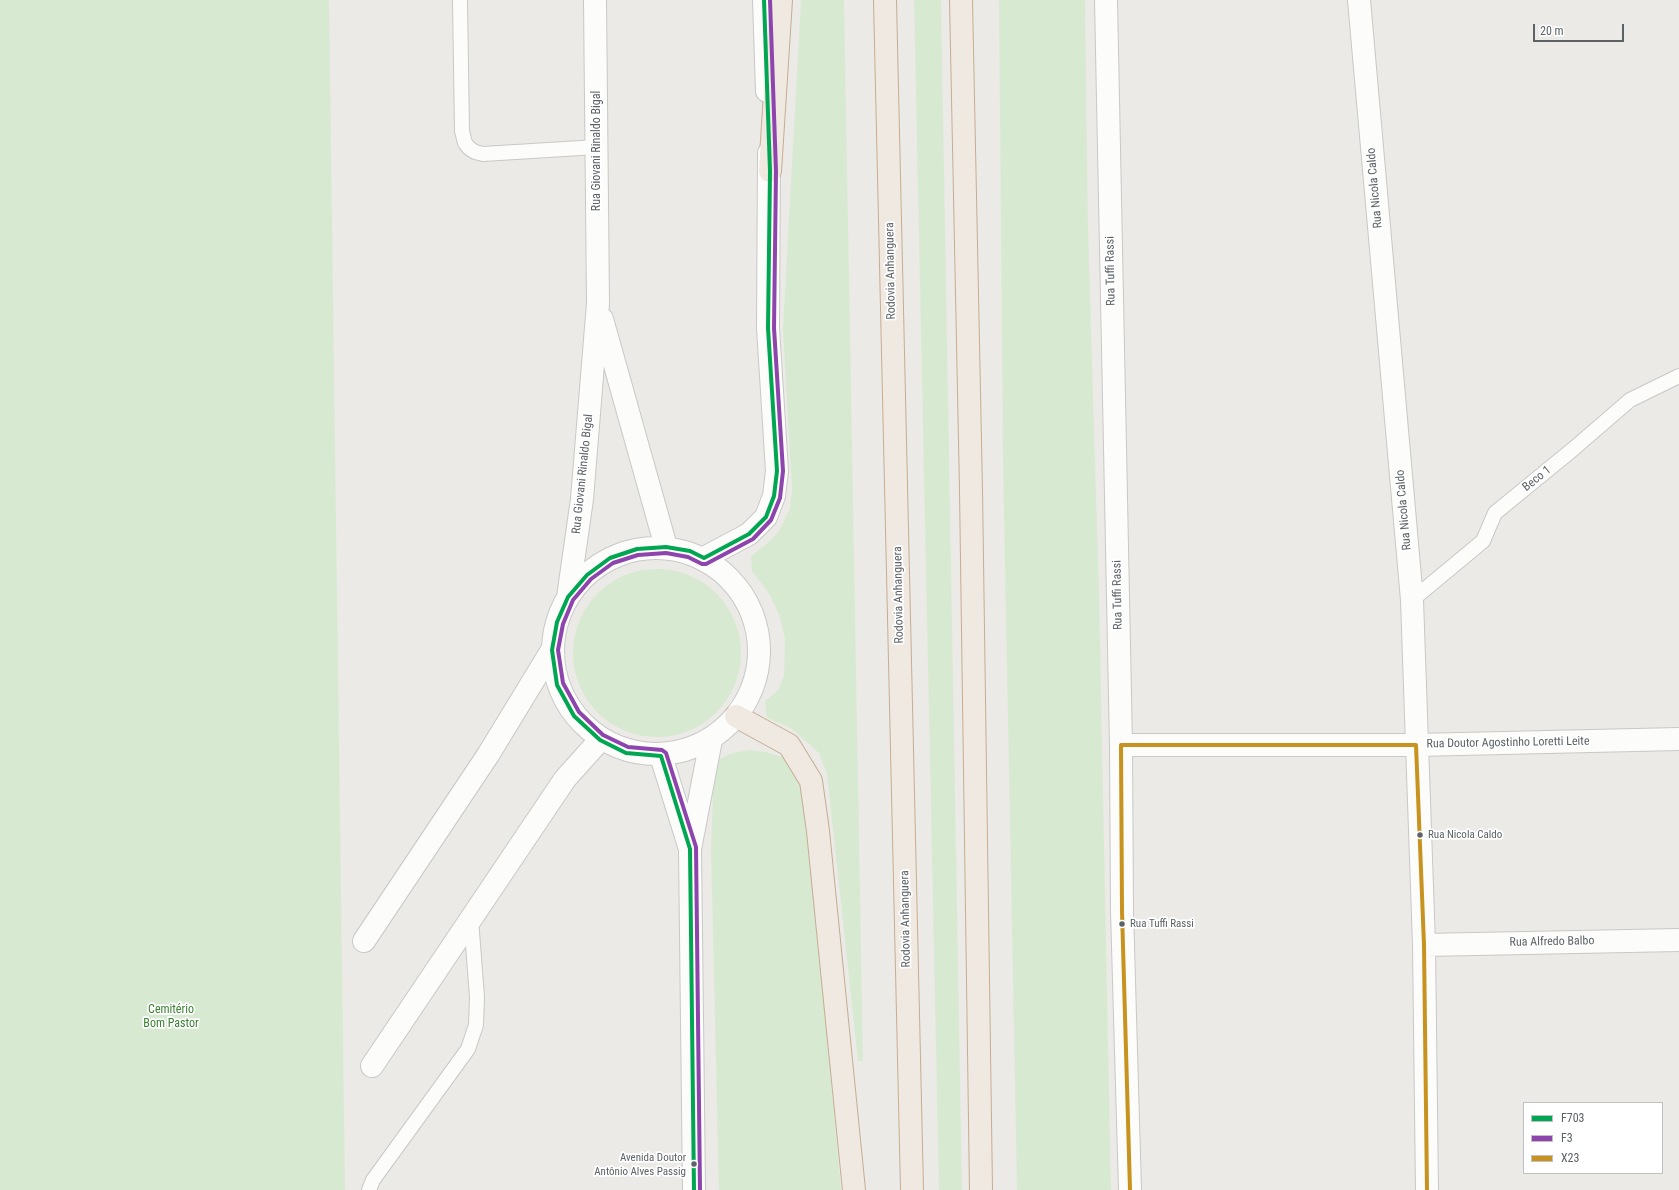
<!DOCTYPE html>
<html>
<head>
<meta charset="utf-8">
<style>
	body { margin:0 }
	#map { position:relative; width:1679px; height:1190px; overflow:hidden; background:#eceae7; font-family:"Roboto Condensed",sans-serif }
	canvas { display:block }
	.legend { position:absolute; left:1523px; top:1102px; width:140px; height:72px; box-sizing:border-box; background:#fff; border:1px solid #bec0c2; margin:0; padding:5px 7px; list-style:none; font-size:12px; color:#5c6266 }
	.legend li { display:flex; align-items:center; gap:8px; height:20px }
	.legend b { width:20px; border:1px solid #bec0c2 }
	.scale { position:absolute; left:1533px; top:24px; width:91px; height:18px; box-sizing:border-box; border:2px solid #5c6266; border-top:0; padding-left:5px; font-size:12px; line-height:14px; white-space:nowrap; color:#5c6266; -webkit-text-stroke:3px #fff; paint-order:stroke }
</style>
</head>
<body>
<div id="map">
<canvas width="1679" height="1190"></canvas>
<ul class="legend">
<li><b style="height:5px;background:#00a651"></b>F703</li>
<li><b style="height:5px;background:#8e44ad"></b>F3</li>
<li><b style="height:5px;background:#c8921f"></b>X23</li>
</ul>
<div class="scale">20 m</div>
</div>
<script>
const ctx = document.querySelector('canvas').getContext('2d');
ctx.lineJoin = 'round';
function paint(path, color) { ctx.fillStyle = color; ctx.fill(path, 'evenodd'); }
const shape = rows => new Path2D(rows.map(r => 'M' + r).join(''));
function stroke(path, color, width, dash) { ctx.strokeStyle = color; ctx.lineWidth = width; ctx.lineCap = dash ? 'butt' : 'round'; ctx.setLineDash(dash || []); ctx.stroke(path); }
function label(font, color, halo, rows, align = 'center') {
  ctx.font = font + ' "Roboto Condensed",sans-serif'; ctx.lineWidth = 3.5; ctx.setLineDash([]); ctx.textBaseline = 'middle'; ctx.strokeStyle = halo; ctx.fillStyle = color; for (const [text, x, y, turn = 0] of rows) {
    ctx.save(); ctx.translate(x, y); ctx.rotate((+turn || 0) * Math.PI / 180); ctx.textAlign = isNaN(turn) ? turn : align; if (halo) ctx.strokeText(text, 0, 0); ctx.fillText(text, 0, 0); ctx.restore();
  }
}
paint(shape([
	[0,0,329,0,345,1190,0,1190],
	[801,0,844,0,863,1061,858,1061,827,774,819,753,791,728,767,718,765,701,778,690,784,676,785,639,780,617,770,595,752,571,751,556,768,543,779,531,790,508,792,490,783,329],
	[914,0,941,0,962,1190,939,1190],
	[999,0,1085,0,1088,229,1099,595,1111,1190,1017,1190,1003,461],
	'573 653a84 84 0 1 1 168 0a84 84 0 1 1-168 0Z',
	[750,750,766,752,782,757,791,766,799,776,805,796,841,1190,719,1190,711,850,714,762,732,753]
]), '#d8e9d2');
const service = shape([
	[460,0,462,131,465,143,469,148,475,152,483,154,597,147],
	[1412,600,1483,541,1495,513,1572,450,1630,400,1679,376],
	[369,1190,373,1180,468,1049,476,1025,477,997,471,919]
]);
const minor = shape([
	[1359,0,1412,600,1424,945,1427,1190],
	[1121,745,1416,745,1679,739],
	[364,941,488,755,552,650],
	[1424,945,1679,940],
	[372,1066,565,779,600,740]
]);
const tertiary = shape([
	[764,0,767,91],
	[1106,0,1121,745,1122,911,1130,1190],
	[602,319,666,547],
	'553 651a103 103 0 1 1 206 0a103 103 0 1 1-206 0Z',
	[704,558,749,534,766,517,774,496,777,471,768,328,769,153],
	[568,597,582,499,598,303,595,0]
]);
const secondary = shape([
	[661,756,689,846],
	[694,1190,690,849,711,740]
]);
const motorway = shape([
	[885,0,912,1190],
	[961,0,971,490,981,1190],
	[770,171,781,0],
	[736,716,789,745,811,781,818,831,854,1190]
]);
stroke(service, '#c8c8c8', 16);
stroke(minor, '#c8c8c8', 24);
stroke(tertiary, '#c8c8c8', 24);
stroke(secondary, '#c7c8c8', 24);
stroke(motorway, '#c5ad93', 24);
stroke(service, '#fcfcfb', 14);
stroke(minor, '#fcfcfb', 22);
stroke(tertiary, '#fcfcfb', 22);
stroke(secondary, '#fcfcfb', 22);
stroke(motorway, '#efe9e1', 22);
stroke(shape([
	[694,1190,690,849,661,756,626,753,600,740,574,716,557,685,552,650,557,622,568,597,587,575,610,558,637,549,666,547,690,551,704,558,749,534,766,517,774,496,777,471,768,328,770,171,764,0]
]), '#00a651', 4);
stroke(shape([
	[700,1190,696,847,666,753,662,750,628,747,603,735,579,712,563,683,558,650,563,624,573,600,591,579,613,563,638,555,666,553,688,557,702,564,706,564,753,539,771,520,780,498,783,471,774,328,776,171,770,0]
]), '#8e44ad', 4);
stroke(shape([
	[1130,1190,1122,911,1121,745,1416,745,1424,945,1427,1190]
]), '#c8921f', 4);
for (const [x, y, r, color] of [
	[1420,835,3.5,"#5c6266"],
	[1122,924,3.5,"#5c6266"],
	[694,1164,3.5,"#5c6266"]
]) { const dot = new Path2D(); dot.arc(x, y, r, 0, 2 * Math.PI); ctx.fillStyle = color; ctx.fill(dot); stroke(dot, '#fff', 1.5); }
label('11px', '#5c6266', '#fff', [
	["Rua Nicola Caldo",1428,835],
	["Rua Tuffi Rassi",1130,924],
	["Avenida Doutor",686,1158,"right"],
	["Antônio Alves Passig",686,1172,"right"]
], 'left');
label('12px', '#5c6266', '#fff', [
	["Rua Giovani Rinaldo Bigal",597,151,-90],
	["Rua Nicola Caldo",1375,188,-95],
	["Rodovia Anhanguera",891,271,-91],
	["Rua Tuffi Rassi",1111,271,-91],
	["Rua Giovani Rinaldo Bigal",583,474,-84],
	["Beco 1",1537,479,-39],
	["Rua Nicola Caldo",1404,510,-95],
	["Rodovia Anhanguera",899,595,-91],
	["Rua Tuffi Rassi",1118,595,-91],
	["Rua Doutor Agostinho Loretti Leite",1508,743,-1],
	["Rodovia Anhanguera",906,919,-91],
	["Rua Alfredo Balbo",1552,942,-1]
]);
label('12px', '#3a8130', '#fff', [
	["Cemitério",171,1010],
	["Bom Pastor",171,1024]
]);
</script>
</body>
</html>
